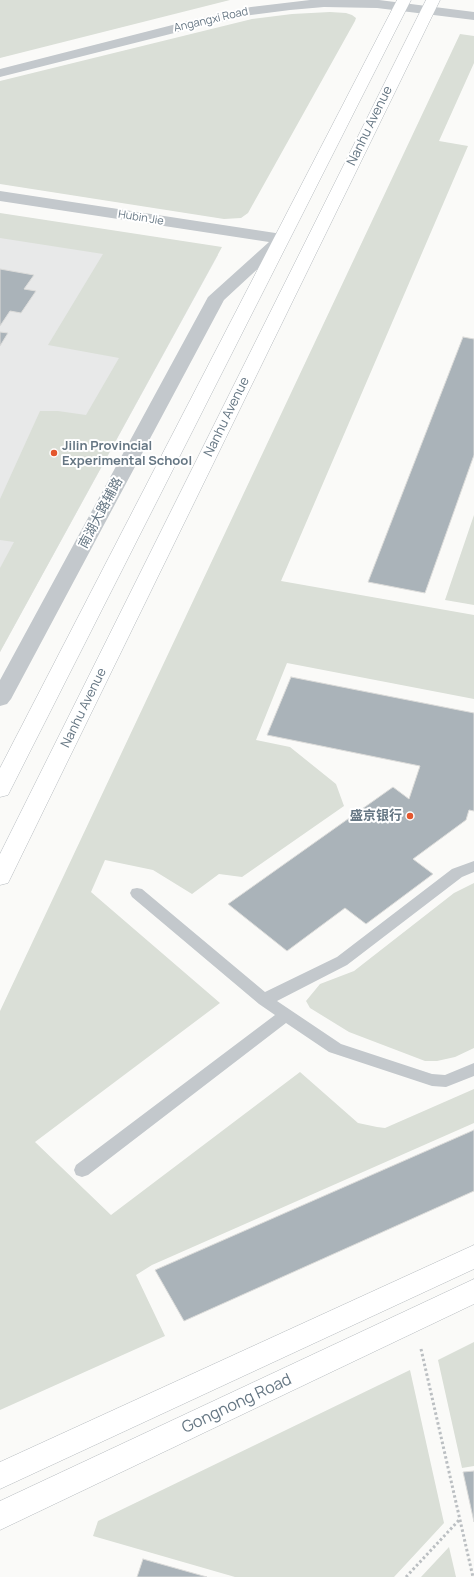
<!DOCTYPE html>
<html>
<head>
<meta charset="utf-8">
<style>
	body { margin:0 }
	canvas { display:block; background:#fafaf8 }
</style>
</head>
<body>
<canvas width="474" height="1577"></canvas>
<script>
const ctx = document.querySelector('canvas').getContext('2d');
ctx.lineJoin = 'round';
function paint(path, color) { ctx.fillStyle = color; ctx.fill(path, 'evenodd'); }
const shape = rows => new Path2D(rows.map(r => 'M' + r).join(''));
function stroke(path, color, width, dash) { ctx.strokeStyle = color; ctx.lineWidth = width; ctx.lineCap = dash ? 'butt' : 'round'; ctx.setLineDash(dash || []); ctx.stroke(path); }
function label(font, color, halo, rows, align = 'center') {
  ctx.font = font + ' Manrope,"Noto Sans SC",sans-serif'; ctx.lineWidth = 4; ctx.setLineDash([]); ctx.textBaseline = 'middle'; ctx.strokeStyle = halo; ctx.fillStyle = color; for (const [text, x, y, turn = 0] of rows) {
    ctx.save(); ctx.translate(x, y); ctx.rotate((+turn || 0) * Math.PI / 180); ctx.textAlign = isNaN(turn) ? turn : align; if (halo) ctx.strokeText(text, 0, 0); ctx.fillText(text, 0, 0); ctx.restore();
  }
}
paint(shape([
	[0,221,218,255,0,652]
]), '#e8e9e9');
paint(shape([
	[0,0,230,0,0,58],
	[330,12,346,13,352,15,356,18,355,21,248,213,241,218,224,219,0,184,0,81,252,19,292,14],
	[460,34,474,36,474,63,439,141,468,146,281,581,474,615,474,699,287,663,256,740,290,747,336,784,344,806,242,877,219,874,192,894,153,870,105,860,91,892,220,1003,35,1142,111,1215,300,1072,358,1123,377,1127,385,1128,474,1089,474,1123,152,1265,136,1275,165,1336,0,1410,0,1011],
	[0,213,222,247,0,652,0,568,14,542,0,540,0,499,40,411,58,411,86,415,119,358,48,345,103,254,0,238],
	[474,515,474,605,445,600],
	[474,883,474,1048,455,1057,437,1061,425,1061,349,1032,310,1008,306,1001,320,984,354,971,454,893],
	[474,1342,474,1466,462,1468,438,1360],
	[410,1370,444,1523,394,1577,235,1577,93,1536,98,1521],
	[449,1547,456,1577,421,1577]
]), '#dadfd7');
const building = shape([
	[0,269,34,275,24,289,36,291,21,313,10,311,0,326,0,269],
	[0,332,8,333,0,346,0,332],
	[463,337,474,339,474,455,425,593,368,582,463,337],
	[291,677,474,713,474,811,469,810,466,820,413,859,433,874,366,924,345,908,287,951,228,904,393,787,409,799,420,766,267,735,291,677],
	[474,1130,474,1191,184,1321,155,1270,474,1130],
	[474,1471,474,1522,463,1472,474,1471],
	[143,1559,207,1577,137,1577,143,1559]
]);
paint(building, '#aab3b9');
stroke(building, '#dcdcda', 1);
const primary = shape([
	[397,0,411,0,11,789,8,795,0,797,0,768,397,0],
	[426,0,440,0,11,877,8,883,0,885,0,854,426,0],
	[474,1245,474,1269,0,1489,0,1462,474,1245],
	[474,1279,474,1304,0,1530,0,1501,474,1279]
]);
stroke(primary, '#b5babe', 1);
stroke(shape([
	[421,1349,473,1577],
	[406,1577,460,1519]
]), '#bbbfc2', 3, [2.5, 2.5]);
paint(shape([
	[474,861,474,872,462,877,347,965,277,1001,341,1044,432,1074,445,1075,474,1063,474,1076,446,1087,432,1086,329,1052,286,1023,88,1175,82,1177,76,1175,74,1170,76,1165,275,1015,259,1004,132,897,130,893,132,889,137,888,142,889,265,992,337,957,452,869,474,861]
]), '#c3c8cc');
paint(shape([
	[310,0,379,0,474,12,474,20,377,8,324,7,290,10,251,15,202,26,0,77,0,69,196,19,251,7,310,0],
	[0,191,282,234,288,236,290,239,224,300,11,699,7,704,0,706,0,680,208,297,269,242,0,201,0,191]
]), '#c3c8cc');
paint(primary, '#fff');
for (const [x, y, r, color] of [
	[54,453,4,"#e4572e"],
	[410,816,4,"#e4572e"]
]) { const dot = new Path2D(); dot.arc(x, y, r, 0, 2 * Math.PI); ctx.fillStyle = color; ctx.fill(dot); stroke(dot, '#fff', 1.5); }
label('11px', '#657683', '#fff', [
	["Angangxi Road",211,20,-13],
	["Hubin Jie",141,218,9]
]);
label('13px', '#657683', '#fff', [
	["Nanhu Avenue",370,126,-64],
	["Nanhu Avenue",227,417,-64],
	["南湖大路辅路",101,513,-62],
	["Nanhu Avenue",84,708,-64]
]);
label('bold 13px', '#657683', '#fff', [
	["Jilin Provincial",62,446],
	["Experimental School",62,461],
	["盛京银行",402,816,"right"]
], 'left');
label('16px', '#657683', '#fff', [
	["Gongnong Road",237,1404,-25]
]);
</script>
</body>
</html>
